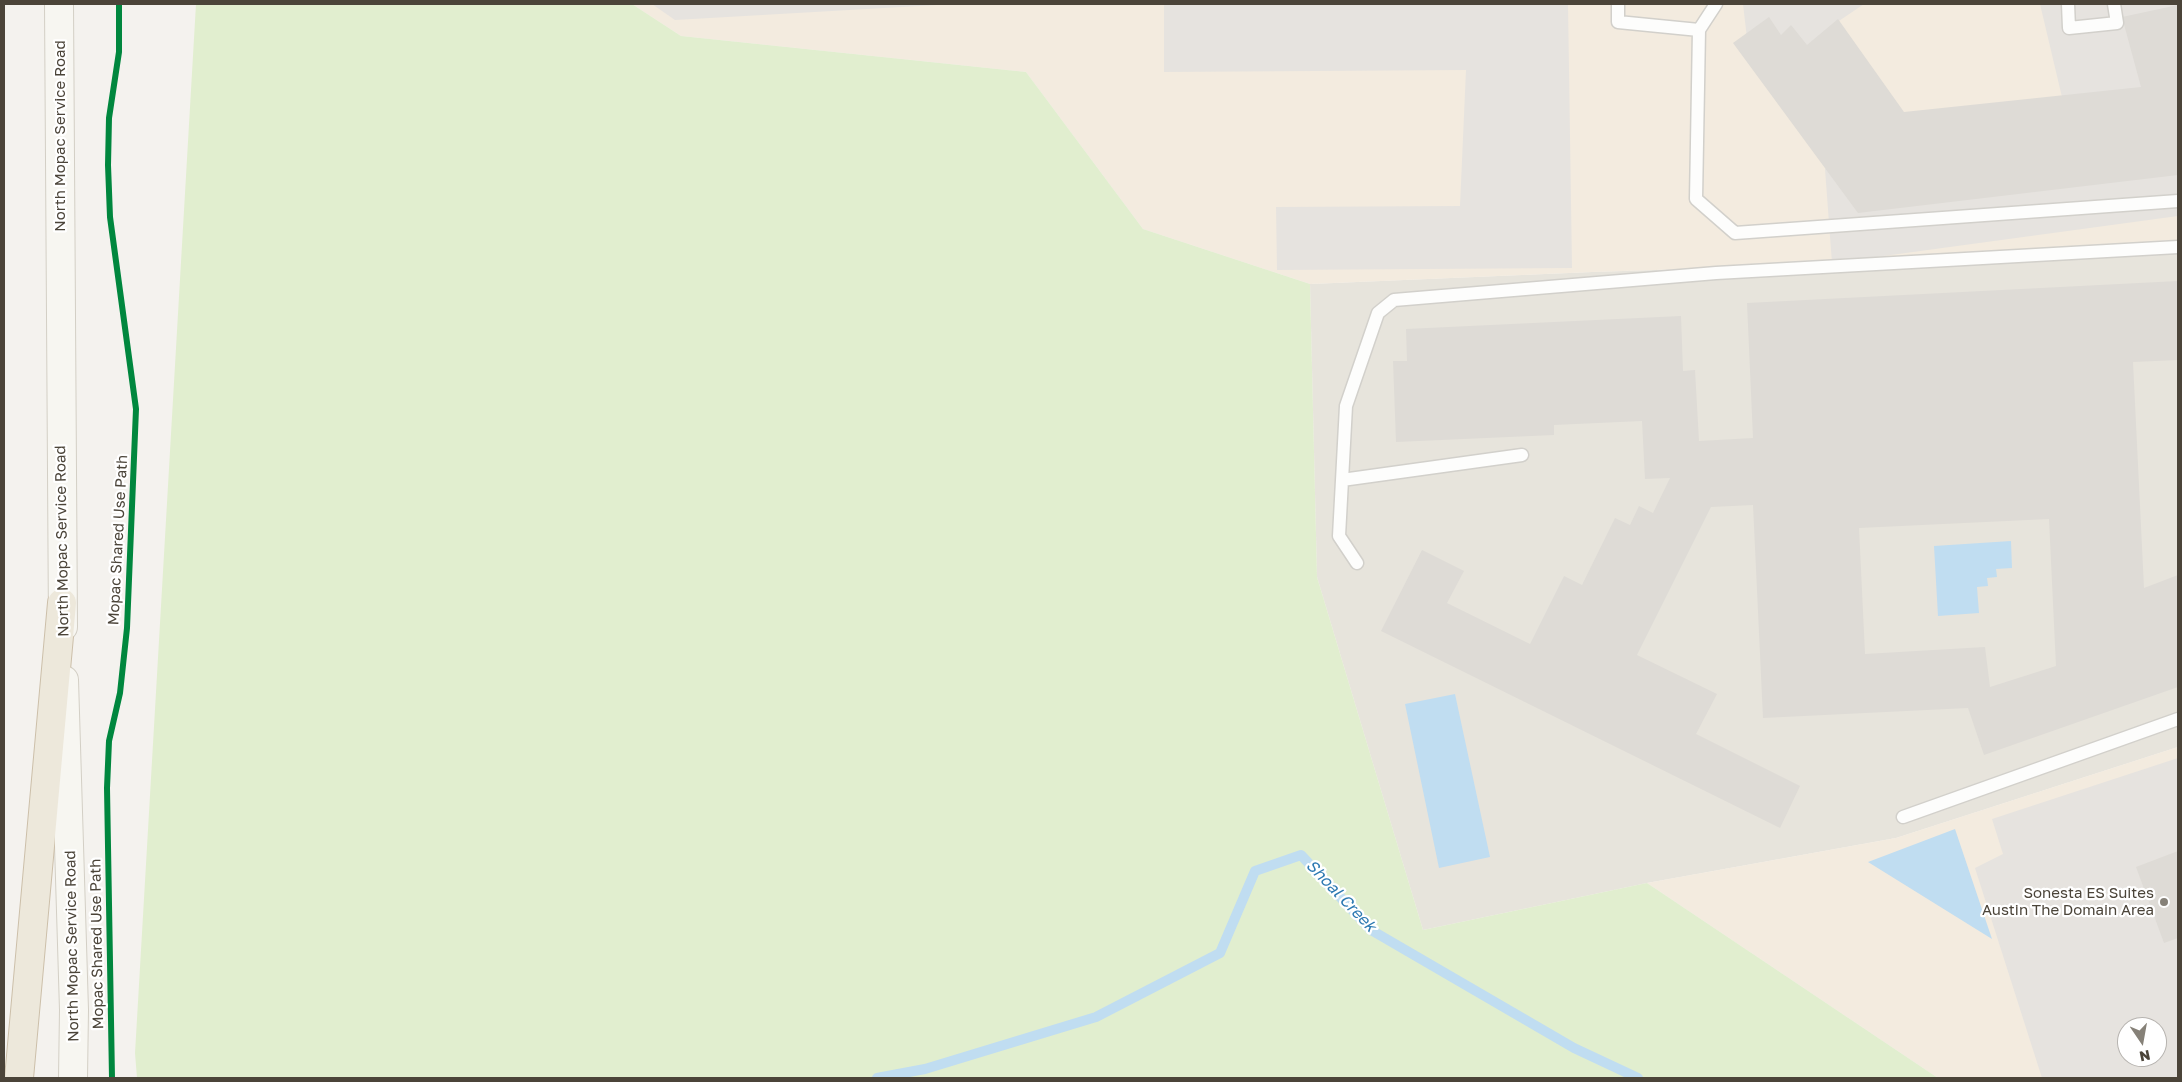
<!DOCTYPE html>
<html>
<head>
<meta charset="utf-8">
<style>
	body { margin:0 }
	#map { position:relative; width:2182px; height:1082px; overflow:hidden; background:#f4f2ee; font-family:"Golos Text",sans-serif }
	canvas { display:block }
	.frame { position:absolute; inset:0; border:5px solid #4b4439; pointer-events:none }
	.north { position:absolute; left:2117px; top:1017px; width:50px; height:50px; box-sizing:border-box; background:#fff; border:1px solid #b7b4b0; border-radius:50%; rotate:168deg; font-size:14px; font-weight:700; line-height:20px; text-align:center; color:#4b4439 }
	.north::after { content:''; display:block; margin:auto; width:18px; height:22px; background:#868178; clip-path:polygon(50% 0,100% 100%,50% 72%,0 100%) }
</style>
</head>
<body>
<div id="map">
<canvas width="2182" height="1082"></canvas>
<div class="frame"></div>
<div class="north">N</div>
</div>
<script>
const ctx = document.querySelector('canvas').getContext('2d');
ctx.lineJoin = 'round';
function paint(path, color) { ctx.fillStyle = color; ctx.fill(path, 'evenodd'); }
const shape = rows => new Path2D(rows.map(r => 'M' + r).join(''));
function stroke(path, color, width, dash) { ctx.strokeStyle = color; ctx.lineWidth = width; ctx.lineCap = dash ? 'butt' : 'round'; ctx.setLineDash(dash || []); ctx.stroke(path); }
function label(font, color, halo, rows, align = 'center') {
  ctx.font = font + ' "Golos Text",sans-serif'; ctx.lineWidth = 4.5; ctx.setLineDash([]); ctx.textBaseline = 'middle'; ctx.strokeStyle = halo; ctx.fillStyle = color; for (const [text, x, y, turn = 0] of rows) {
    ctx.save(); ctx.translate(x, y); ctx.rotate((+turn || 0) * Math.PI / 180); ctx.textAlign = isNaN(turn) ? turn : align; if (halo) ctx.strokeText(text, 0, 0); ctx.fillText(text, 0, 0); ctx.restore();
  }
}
paint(shape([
	[2178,253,2178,747,1896,838,1647,883,1423,930,1317,577,1310,284,1592,272]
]), '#e7e4dc');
paint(shape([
	[632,4,2178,4,2178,253,1592,272,1310,284,1143,229,1026,72,681,36],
	[2178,747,2178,1078,1938,1078,1647,883,1896,838],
	[2127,1027,2157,1027,2157,1057,2127,1057]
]), '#f3ebdf');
paint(shape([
	[196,4,632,4,681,36,1026,72,1143,229,1310,284,1317,577,1423,930,1647,883,1938,1078,137,1078,135,1053]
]), '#e1eecf');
paint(shape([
	[652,4,954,4,675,20],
	[1164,4,1568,4,1572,268,1277,270,1276,207,1460,206,1466,70,1164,72],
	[1743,4,1864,4,1830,27,1832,56,1750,64],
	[2040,4,2178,4,2178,216,1832,263,1825,169,2070,131],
	[2178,758,2178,1078,2042,1078,1975,868,2003,854,1992,819],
	[2127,1027,2157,1027,2157,1057,2127,1057]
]), '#e6e3df');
paint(shape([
	[2011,541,2012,568,1996,569,1997,577,1987,578,1988,586,1977,587,1979,613,1938,616,1934,546],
	[1455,694,1490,857,1439,868,1405,704],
	[1955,829,1992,939,1868,862]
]), '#c0ddf1');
stroke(shape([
	[877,1078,925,1069,1096,1017,1220,953,1255,871,1301,855,1371,930,1574,1048,1638,1078]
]), '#c0ddf1', 10);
paint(shape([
	[2178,5,2178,175,1858,213,1733,43,1769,17,1781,35,1791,25,1807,45,1838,19,1904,112,2141,87,2122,17],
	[2178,281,2178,360,2133,362,2144,588,2178,575,2178,687,1984,755,1968,708,1763,718,1753,505,1711,507,1637,655,1717,694,1696,734,1800,786,1780,828,1381,631,1422,550,1464,571,1447,603,1530,644,1564,576,1582,585,1615,518,1630,525,1639,506,1653,513,1670,478,1645,479,1642,421,1554,425,1554,435,1396,442,1393,361,1407,361,1406,329,1681,316,1683,371,1695,370,1699,441,1753,438,1747,303],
	[2049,519,2056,666,1990,687,1985,647,1865,654,1859,528],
	[2178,851,2178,938,2164,943,2136,867]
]), '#dedbd6');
const service = shape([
	[1618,4,1618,22,1699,30,1716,4],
	[2068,4,2069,28,2117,23,2114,4],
	[1699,30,1696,199,1735,233,2178,201],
	[1342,480,1522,455],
	[1357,563,1339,536,1346,406,1378,313,1394,300,1716,273,2178,247],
	[1903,817,2178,719]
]);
const secondary = shape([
	[59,4,63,627],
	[64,680,74,1010,73,1078]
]);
const motorway = shape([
	[19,1078,62,603]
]);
stroke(service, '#d2d0cb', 15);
stroke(secondary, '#d3cfc5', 30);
stroke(motorway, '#ccbfa9', 30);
stroke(service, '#fdfdfc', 12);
stroke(secondary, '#f7f6f1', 28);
stroke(motorway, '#ede8db', 28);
stroke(shape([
	[112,1078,107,788,109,741,120,693,127,628,136,409,110,217,108,165,109,118,119,52,119,4]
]), '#00873e', 6);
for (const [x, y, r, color] of [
	[2164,902,5,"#868178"]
]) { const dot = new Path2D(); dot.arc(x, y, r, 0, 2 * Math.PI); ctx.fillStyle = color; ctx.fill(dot); stroke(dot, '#fff', 2); }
label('15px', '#4b4439', '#fff', [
	["North Mopac Service Road",60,136,-90],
	["Mopac Shared Use Path",118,540,-87],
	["North Mopac Service Road",62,541,-91],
	["Mopac Shared Use Path",97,944,-91],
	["North Mopac Service Road",72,946,-91]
]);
label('15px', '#4b4439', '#fff', [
	["Sonesta ES Suites",2154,893],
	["Austin The Domain Area",2154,910]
], 'right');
label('italic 16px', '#2e7ab2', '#fff', [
	["Shoal Creek",1341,896,46]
]);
</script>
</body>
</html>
